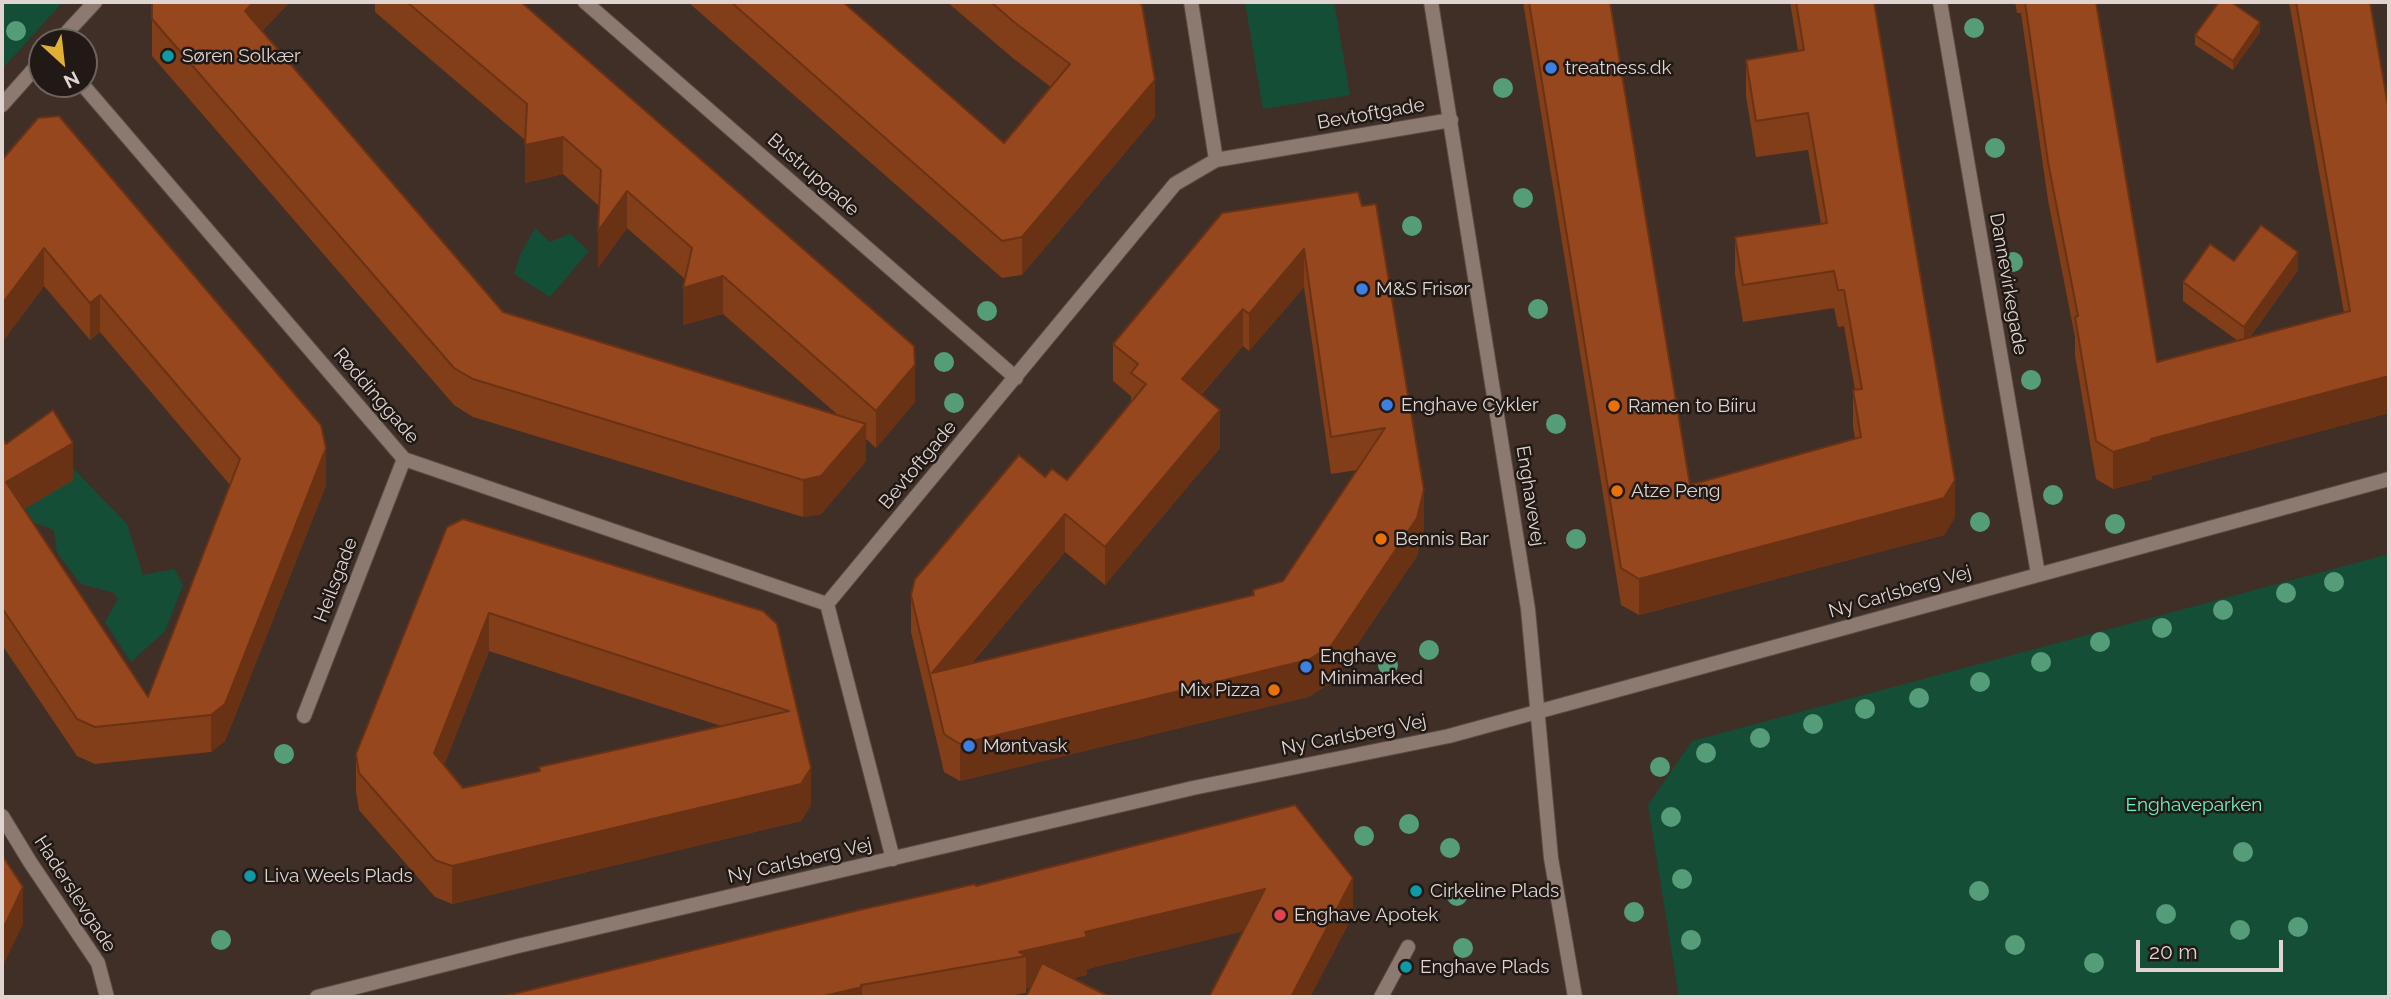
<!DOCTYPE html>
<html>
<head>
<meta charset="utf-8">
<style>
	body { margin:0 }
	#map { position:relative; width:2391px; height:999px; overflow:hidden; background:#3f2f27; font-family:Raleway,sans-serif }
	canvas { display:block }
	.frame { position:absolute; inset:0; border:4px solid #dfd4cf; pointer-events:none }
	.north { position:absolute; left:28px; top:28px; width:70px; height:70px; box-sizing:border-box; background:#211915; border:2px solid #6d645f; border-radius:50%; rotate:153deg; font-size:19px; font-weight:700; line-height:28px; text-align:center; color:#dfd4cf }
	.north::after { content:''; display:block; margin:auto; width:24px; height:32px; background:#dfb034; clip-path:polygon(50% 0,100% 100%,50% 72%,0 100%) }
	.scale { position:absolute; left:2136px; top:940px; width:147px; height:32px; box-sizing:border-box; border:4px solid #dfd4cf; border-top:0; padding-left:9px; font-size:21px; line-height:24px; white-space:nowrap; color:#dfd4cf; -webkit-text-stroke:5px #211915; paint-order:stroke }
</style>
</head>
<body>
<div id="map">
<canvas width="2391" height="999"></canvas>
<div class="frame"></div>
<div class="north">N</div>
<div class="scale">20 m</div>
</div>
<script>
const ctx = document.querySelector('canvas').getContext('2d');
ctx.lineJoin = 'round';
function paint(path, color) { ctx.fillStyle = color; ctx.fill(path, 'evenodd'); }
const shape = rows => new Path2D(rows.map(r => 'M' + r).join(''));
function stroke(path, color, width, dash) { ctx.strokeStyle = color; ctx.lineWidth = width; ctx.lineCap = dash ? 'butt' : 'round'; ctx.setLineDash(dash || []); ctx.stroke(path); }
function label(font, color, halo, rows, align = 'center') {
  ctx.font = font + ' Raleway,sans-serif'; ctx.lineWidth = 5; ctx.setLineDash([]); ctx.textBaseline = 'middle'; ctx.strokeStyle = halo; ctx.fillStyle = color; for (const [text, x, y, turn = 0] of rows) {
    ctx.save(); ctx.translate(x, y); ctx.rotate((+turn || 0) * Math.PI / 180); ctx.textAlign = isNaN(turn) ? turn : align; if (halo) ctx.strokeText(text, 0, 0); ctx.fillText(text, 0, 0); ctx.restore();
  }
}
paint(shape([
	[2,2,63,2,2,69],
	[1245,2,1334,2,1350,95,1263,109],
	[535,228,550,242,570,234,589,251,550,297,514,274,520,255],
	[32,426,127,524,143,575,174,569,183,585,165,631,131,662,105,622,118,599,114,593,81,584,57,553,54,530,35,523,13,491],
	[2389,554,2389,997,1679,997,1648,805,1692,741]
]), '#154e37');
const minor = shape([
	[585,2,1016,378],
	[1191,2,1216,160],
	[1940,2,2038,574],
	[58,42,95,2],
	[82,84,404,459,827,604],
	[2,105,42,60],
	[304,716,404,459],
	[2,816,30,862,98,963,107,997],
	[893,859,827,604,1175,184,1216,160,1451,120],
	[317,997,518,946,1193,788,1449,736,2389,479],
	[1381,997,1408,947]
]);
const tertiary = shape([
	[1431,2,1528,609,1551,858,1575,997]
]);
stroke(minor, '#5a4c45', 16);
stroke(tertiary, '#5a4c45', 16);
stroke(minor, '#8c7970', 14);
stroke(tertiary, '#8c7970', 14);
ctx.fillStyle = '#559c78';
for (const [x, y] of [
	[1974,28],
	[16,31],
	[1503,88],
	[1995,148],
	[1523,198],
	[1412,226],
	[2013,262],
	[1538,309],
	[987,311],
	[944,362],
	[2031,380],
	[954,403],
	[1556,424],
	[2053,495],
	[1980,522],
	[2115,524],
	[1576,539],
	[2334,582],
	[2286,593],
	[2223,610],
	[2162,628],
	[2100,642],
	[1429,650],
	[2041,662],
	[1388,665],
	[1980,682],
	[1919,698],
	[1865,709],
	[1813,724],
	[1760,738],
	[1706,753],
	[284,754],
	[1660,767],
	[1671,817],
	[1409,824],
	[1364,836],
	[1450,848],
	[2243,852],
	[1682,879],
	[1979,891],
	[1457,896],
	[1634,912],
	[2166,914],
	[2298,927],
	[2240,930],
	[221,940],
	[1691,940],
	[2015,945],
	[1463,948],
	[2094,963]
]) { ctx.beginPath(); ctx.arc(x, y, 10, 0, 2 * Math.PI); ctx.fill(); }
paint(shape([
	[152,2,290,2,262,31,503,312,839,416,723,314,683,325,685,279,627,228,598,268,599,206,563,174,525,183,525,140,375,12,375,2,521,2,915,402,876,448,866,439,866,461,821,514,803,517,473,417,454,405,152,56],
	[688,2,843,2,1004,143,1051,87,1014,59,947,2,1138,2,1155,117,1022,275,1002,278],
	[1523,2,1610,2,1690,485,1855,438,1853,427,1853,390,1855,390,1844,326,1838,327,1834,308,1743,322,1735,274,1735,237,1821,224,1808,150,1756,157,1746,96,1746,60,1798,51,1790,2,1874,2,1955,517,1944,535,1639,615,1621,605],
	[2015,2,2096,2,2157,362,2238,341,2183,301,2183,282,2234,261,2298,270,2250,337,2344,313,2289,2,2370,2,2389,413,2152,476,2152,479,2113,489,2096,479,2075,355,2075,337,2048,200,2021,13,2017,13],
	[2260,32,2233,70,2195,45,2195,35],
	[2,160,326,485,225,741,211,752,95,764,77,756,2,645,2,437,6,444,73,480,24,509,148,697,230,485,100,332,90,340,44,286,2,342],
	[1358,192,1424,528,1417,556,1331,683,1308,697,960,781,944,772,911,632,911,595,1045,477,1067,480,1131,402,1131,396,1113,381,1113,344],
	[1304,287,1331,474,1357,470,1283,581,1253,590,1253,595,972,663,1065,552,1105,585,1220,448,1201,395,1243,346,1249,351],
	[447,527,763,611,811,805,801,821,452,904,435,897,359,810,356,791,356,754],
	[489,651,721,726,539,767,539,771,463,788,444,765],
	[976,886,1353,915,1310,997,1209,997,1243,931,1087,969,1087,975,1026,988,1026,993,1004,997,501,997]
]), '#823d19');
paint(shape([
	[254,2,290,2,245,49,245,11],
	[2260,22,2260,32,2233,70,2233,61],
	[1155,80,1155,117,1022,275,1022,237],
	[563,137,563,174,525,183,525,145],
	[627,191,627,228,598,268,598,231],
	[44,248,44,286,2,342,2,304],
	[1304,249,1304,287,1249,351,1249,314],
	[2298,252,2298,270,2244,345,2244,327],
	[723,276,723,314,683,325,683,288],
	[100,295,100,332,90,340,90,303],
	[1243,309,1243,346,1182,416,1182,379],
	[915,365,915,402,876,448,876,411],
	[2389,376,2389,413,2152,476,2152,479,2113,489,2113,452,2151,439],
	[1220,410,1220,448,1105,585,1105,547],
	[866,424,866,461,821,514,803,517,803,480],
	[73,443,73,480,6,520,6,482],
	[326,448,326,485,225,741,211,752,211,715],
	[1955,480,1955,517,1944,535,1639,615,1639,579],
	[1424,490,1424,528,1417,556,1331,683,1308,697,960,781,960,744,1308,660],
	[1065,514,1065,552,937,704,932,673],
	[489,613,489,651,434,791,434,753],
	[811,768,811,805,801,821,452,904,452,866],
	[1353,878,1353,915,1310,997,1291,997],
	[23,887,23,924,2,968,2,931],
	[1265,889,1265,926,1087,969,1087,975,1026,988,1026,956,1019,952,1085,932],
	[862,987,862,997,820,997]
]), '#6a3214');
const building = shape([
	[152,2,254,2,245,11,503,312,866,424,821,476,803,480,473,379,454,368,152,19,152,2],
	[407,2,521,2,914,346,915,365,876,411,723,276,683,288,692,248,627,191,598,231,601,170,563,137,525,145,527,104,407,2],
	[731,2,843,2,1004,143,1070,64,1014,22,991,2,1138,2,1142,5,1155,80,1022,237,1002,241,731,2],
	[1529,2,1610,2,1690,485,1861,437,1853,390,1862,389,1844,290,1838,290,1834,271,1743,285,1735,237,1827,223,1808,113,1756,121,1746,60,1804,50,1796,2,1874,2,1955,480,1944,498,1639,579,1621,568,1529,2],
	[2025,2,2096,2,2157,362,2350,311,2296,2,2370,2,2389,112,2389,376,2151,439,2152,441,2113,452,2096,441,2075,317,2078,316,2048,162,2025,2],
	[2219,2,2231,2,2260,22,2233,61,2195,35,2219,2],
	[59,116,321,425,326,448,225,704,211,715,95,727,77,719,2,608,2,437,6,444,53,410,73,443,6,482,148,697,240,459,100,295,90,303,44,248,2,304,2,160,38,118,59,116],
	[1358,192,1362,206,1376,204,1424,490,1417,518,1331,646,1308,660,960,744,944,734,911,595,915,579,1019,455,1045,477,1052,469,1067,480,1146,384,1131,373,1138,364,1113,344,1222,213,1358,192],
	[1304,249,1331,437,1385,428,1283,581,1253,590,1254,595,932,673,1065,514,1105,547,1220,410,1182,379,1243,309,1249,314,1304,249],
	[2261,225,2298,252,2244,327,2183,282,2210,244,2234,261,2261,225],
	[463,519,763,611,777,624,811,768,801,784,452,866,435,860,359,773,356,754,447,527,463,519],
	[489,613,789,711,539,767,540,771,463,788,434,753,489,613],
	[1295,805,1353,878,1291,997,1209,997,1265,889,1085,932,1087,937,1019,952,1026,956,861,985,862,987,820,997,501,997,859,910,975,884,976,886,1295,805],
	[2,855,23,887,2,931,2,855],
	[1042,963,1110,997,1026,997,1042,963]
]);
paint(building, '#97471d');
stroke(building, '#6a3214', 2);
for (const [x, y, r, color] of [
	[168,56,7,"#0f9aa8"],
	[1551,68,7,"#3f7fe0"],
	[1362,289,7,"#3f7fe0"],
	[1387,405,7,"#3f7fe0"],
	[1614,406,7,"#e8710a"],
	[1617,491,7,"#e8710a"],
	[1381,539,7,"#e8710a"],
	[1306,667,7,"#3f7fe0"],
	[1274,690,7,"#e8710a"],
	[969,746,7,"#3f7fe0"],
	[250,876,7,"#0f9aa8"],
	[1416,891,7,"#0f9aa8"],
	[1280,915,7,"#e0444e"],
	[1406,967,7,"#0f9aa8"]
]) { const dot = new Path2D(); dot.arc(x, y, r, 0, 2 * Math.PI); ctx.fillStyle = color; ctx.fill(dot); stroke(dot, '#211915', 2.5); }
label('19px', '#dfd4cf', '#211915', [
	["Søren Solkær",182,56],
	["treatness.dk",1565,68],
	["M&S Frisør",1376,289],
	["Enghave Cykler",1401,405],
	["Ramen to Bíiru",1628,406],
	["Atze Peng",1631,491],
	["Bennis Bar",1395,539],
	["Enghave",1320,656],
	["Minimarked",1320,678],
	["Mix Pizza",1260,690,"right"],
	["Møntvask",983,746],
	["Liva Weels Plads",264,876],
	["Cirkeline Plads",1430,891],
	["Enghave Apotek",1294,915],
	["Enghave Plads",1420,967]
], 'left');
label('19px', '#dfd4cf', '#211915', [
	["Bevtoftgade",1371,114,-10],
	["Bustrupgade",813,175,41],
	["Dannevirkegade",2008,284,80],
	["Røddinggade",376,396,49],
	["Bevtoftgade",918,465,-50],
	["Enghavevej",1530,496,81],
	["Heilsgade",336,580,-69],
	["Ny Carlsberg Vej",1900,592,-16],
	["Ny Carlsberg Vej",1354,735,-11],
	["Ny Carlsberg Vej",800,861,-13],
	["Haderslevgade",75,894,57]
]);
label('19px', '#67f5ba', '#211915', [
	["Enghaveparken",2194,805]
]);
</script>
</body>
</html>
